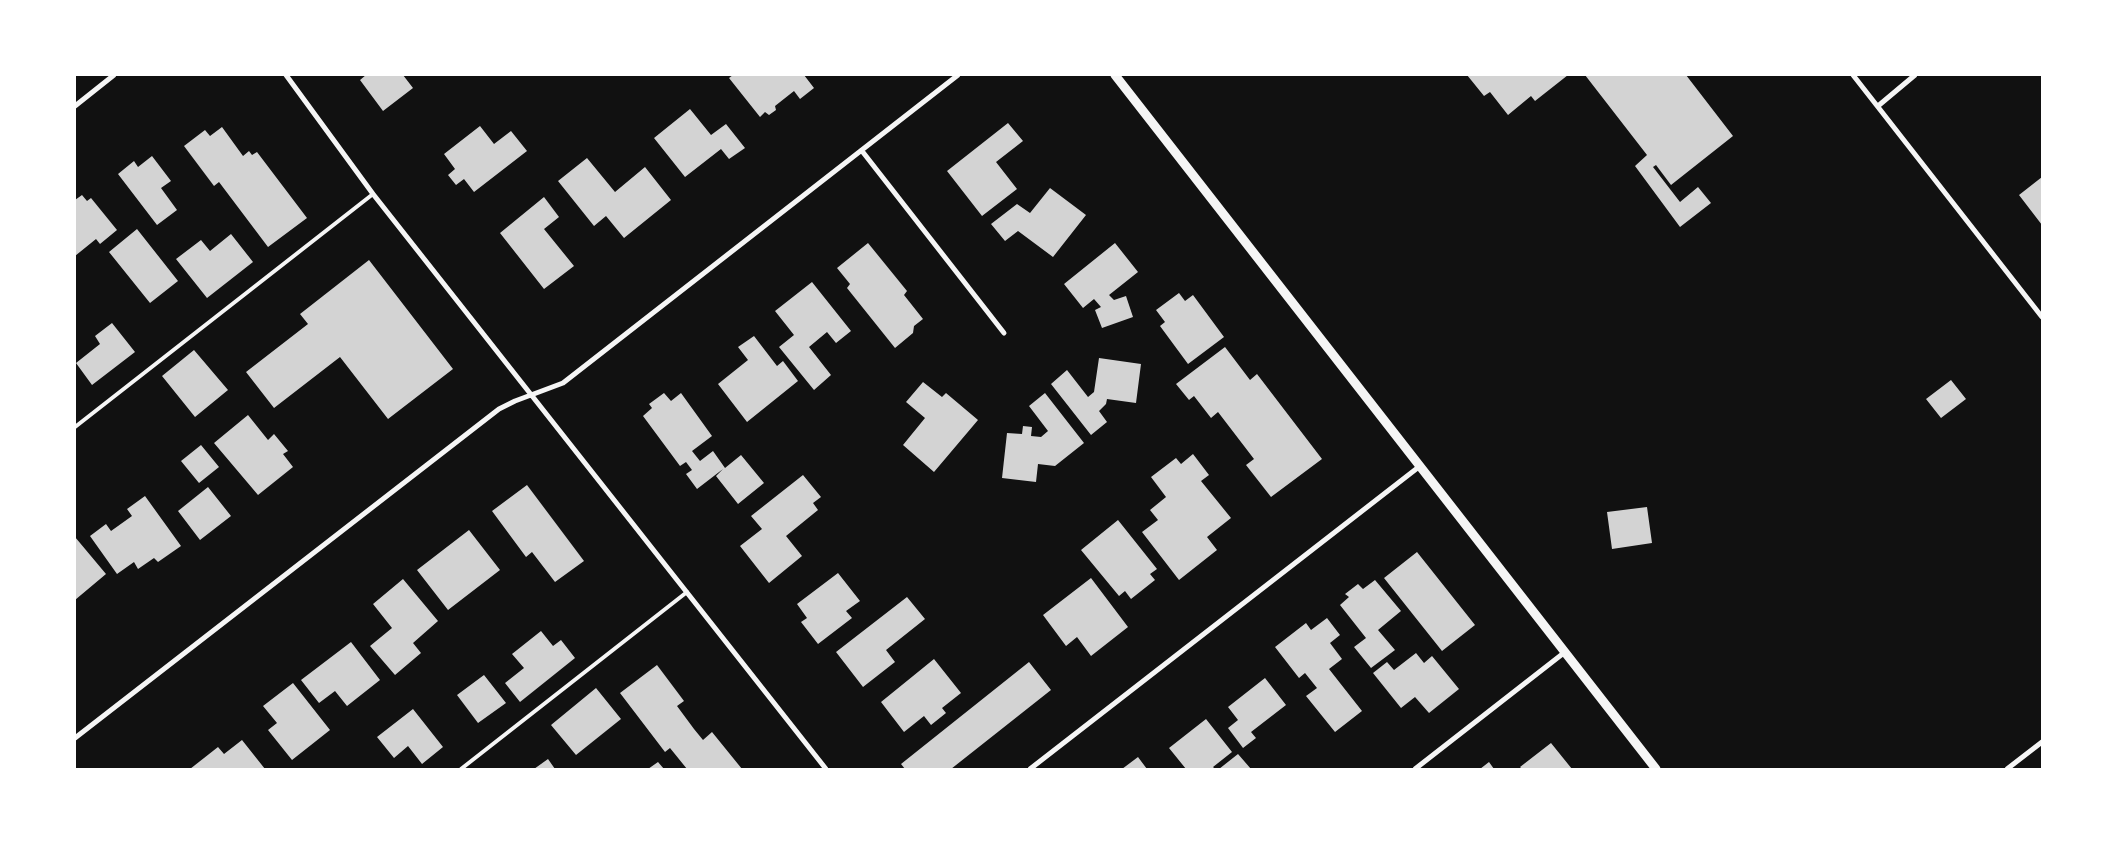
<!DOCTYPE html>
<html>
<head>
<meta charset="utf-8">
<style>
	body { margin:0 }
	#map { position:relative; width:2117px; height:844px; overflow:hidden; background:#111; font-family:"Public Sans",sans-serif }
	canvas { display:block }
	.frame { position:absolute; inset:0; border:76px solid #fff; pointer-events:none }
</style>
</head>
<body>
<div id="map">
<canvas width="2117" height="844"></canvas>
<div class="frame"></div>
</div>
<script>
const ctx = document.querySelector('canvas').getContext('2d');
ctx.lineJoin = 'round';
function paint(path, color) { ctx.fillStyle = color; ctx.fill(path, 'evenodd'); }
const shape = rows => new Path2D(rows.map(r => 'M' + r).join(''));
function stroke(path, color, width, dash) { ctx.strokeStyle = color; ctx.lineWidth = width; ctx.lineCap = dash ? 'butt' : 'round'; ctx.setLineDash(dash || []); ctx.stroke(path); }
paint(shape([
	[366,75,403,75,413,88,383,111,360,80],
	[733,75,804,75,814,88,800,99,794,91,775,106,776,110,769,115,765,112,760,117,729,78],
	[1467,75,1568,75,1535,101,1531,96,1508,115,1490,92,1484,96],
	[1585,75,1686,75,1733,136,1671,185,1656,165,1653,167,1680,202,1698,187,1711,203,1680,227,1635,166,1647,155],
	[690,109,711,135,726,124,745,148,729,159,721,149,685,177,654,138],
	[1008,123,1023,141,996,162,1017,189,982,216,947,171],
	[480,126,494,144,511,131,527,151,474,192,464,179,456,185,448,175,455,169,444,154],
	[222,127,243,156,249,151,252,155,257,152,307,218,268,247,219,182,214,186,184,146,205,130,210,136],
	[152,156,171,181,161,188,177,210,157,225,118,174,134,161,138,167],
	[587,158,615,192,645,167,671,200,624,238,606,216,594,226,558,181],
	[2042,177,2042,225,2019,195],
	[1050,188,1086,215,1053,257,1018,231,1005,241,991,224,1017,204,1030,213],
	[82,195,87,201,91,198,117,230,100,244,96,239,75,256,75,200],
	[544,197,559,217,544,229,574,266,544,289,500,233],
	[137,229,178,281,150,303,109,252],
	[231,234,253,262,207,298,176,259,201,240,210,251],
	[868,243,907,291,904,295,923,319,914,326,913,333,895,348,847,288,850,284,837,268],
	[1115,243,1138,272,1109,295,1114,300,1126,296,1133,317,1102,328,1095,310,1101,307,1094,299,1083,308,1064,284],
	[369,260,453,369,388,419,340,357,274,408,246,372,308,324,300,314],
	[812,282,851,331,836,343,827,332,809,347,831,375,814,390,779,347,794,335,775,311],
	[1179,293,1185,301,1193,295,1224,337,1188,364,1160,326,1165,322,1156,310],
	[112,323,135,352,92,385,76,363,100,344,95,336],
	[754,336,777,366,783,361,798,381,747,422,718,384,748,360,738,347],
	[1225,347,1250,380,1257,374,1322,459,1271,497,1246,465,1254,459,1218,412,1211,418,1194,396,1189,400,1176,384],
	[194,350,228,390,195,417,162,376],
	[1099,358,1141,364,1136,403,1107,399,1106,404,1099,411,1107,422,1091,435,1051,384,1067,370,1088,397,1094,392],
	[1951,380,1966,399,1941,418,1926,399],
	[923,382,942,397,946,393,978,420,934,472,903,445,925,418,906,402],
	[664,393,671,401,681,393,712,436,692,451,700,461,713,451,725,468,741,455,764,483,738,504,716,476,723,469,697,489,686,474,692,470,686,462,680,466,643,416,652,408,649,404],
	[1045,393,1084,443,1055,466,1038,464,1036,482,1002,478,1007,433,1022,434,1023,426,1032,427,1031,436,1041,437,1048,431,1029,406],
	[248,415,268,440,274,434,288,451,283,454,293,467,258,495,214,443],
	[201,445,219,467,199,483,181,461],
	[1193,454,1209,475,1201,481,1231,518,1207,537,1217,550,1179,580,1142,532,1158,520,1150,510,1166,497,1151,477,1176,458,1181,464],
	[803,475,821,497,813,503,818,510,786,536,802,556,769,583,740,546,762,529,751,516],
	[527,485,584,561,555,582,532,552,526,557,492,511],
	[208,487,231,516,200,540,178,511],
	[145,496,181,546,158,562,154,558,138,569,134,562,117,574,90,536,106,524,111,531,132,516,127,509],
	[1647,507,1652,543,1612,549,1607,512],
	[1118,520,1157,569,1150,574,1155,580,1131,599,1125,591,1119,596,1081,550],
	[469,530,500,570,448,610,417,570],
	[75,537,106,574,75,600],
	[1417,552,1475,625,1442,651,1384,578],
	[838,573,860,601,846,611,852,618,818,644,801,622,807,618,797,604],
	[1091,578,1128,627,1091,656,1077,637,1066,646,1043,615],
	[403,579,438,621,413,643,421,653,395,675,370,646,392,628,373,604],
	[1375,580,1401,611,1378,630,1395,650,1371,668,1354,647,1366,638,1340,605,1349,597,1345,594,1358,584,1363,589],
	[907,597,925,619,886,650,895,662,863,687,836,652],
	[1327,618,1340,635,1330,643,1342,659,1329,669,1362,711,1335,732,1306,696,1317,688,1305,673,1299,678,1275,647,1306,623,1311,630],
	[541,631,553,646,561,640,575,658,520,702,505,683,524,668,512,654],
	[351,642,380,680,347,706,335,691,319,703,301,680],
	[1416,653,1424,663,1432,656,1459,689,1429,713,1415,697,1401,708,1373,673,1387,662,1394,670],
	[934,659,961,693,942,708,946,713,931,725,924,716,904,732,881,702],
	[1029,662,1051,690,951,769,905,769,901,764],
	[657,665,684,701,677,706,694,729,703,740,712,732,742,769,687,769,670,748,665,752,620,693],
	[484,675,506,703,478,723,457,695],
	[1265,678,1286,705,1251,732,1256,738,1243,748,1228,728,1238,720,1228,707],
	[293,683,330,730,292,760,268,730,277,723,263,706],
	[596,688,621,719,576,755,551,725],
	[413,709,443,747,422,764,408,746,394,758,377,737],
	[1206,719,1232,752,1213,767,1215,769,1186,769,1169,748],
	[242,740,265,769,190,769,218,747,224,754],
	[1551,743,1572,769,1522,769,1520,767],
	[1238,754,1251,769,1219,769],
	[1138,757,1147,769,1122,769],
	[548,759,555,769,534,769],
	[658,762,664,769,648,769],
	[1489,762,1494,769,1480,769]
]), '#d3d3d3');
stroke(shape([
	[75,427,373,194],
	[461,769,687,592]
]), '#f5f5f5', 4);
stroke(shape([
	[286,75,373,194,826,769],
	[1853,75,2042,317],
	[75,106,114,75],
	[1878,106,1915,75],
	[862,151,1004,333],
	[75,738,499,409,515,401,563,383,958,75],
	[1030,769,1420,466],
	[1415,769,1565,652],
	[2007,769,2042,742]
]), '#f5f5f5', 5);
stroke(shape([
	[1115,75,1656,769]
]), '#f5f5f5', 9);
</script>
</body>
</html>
